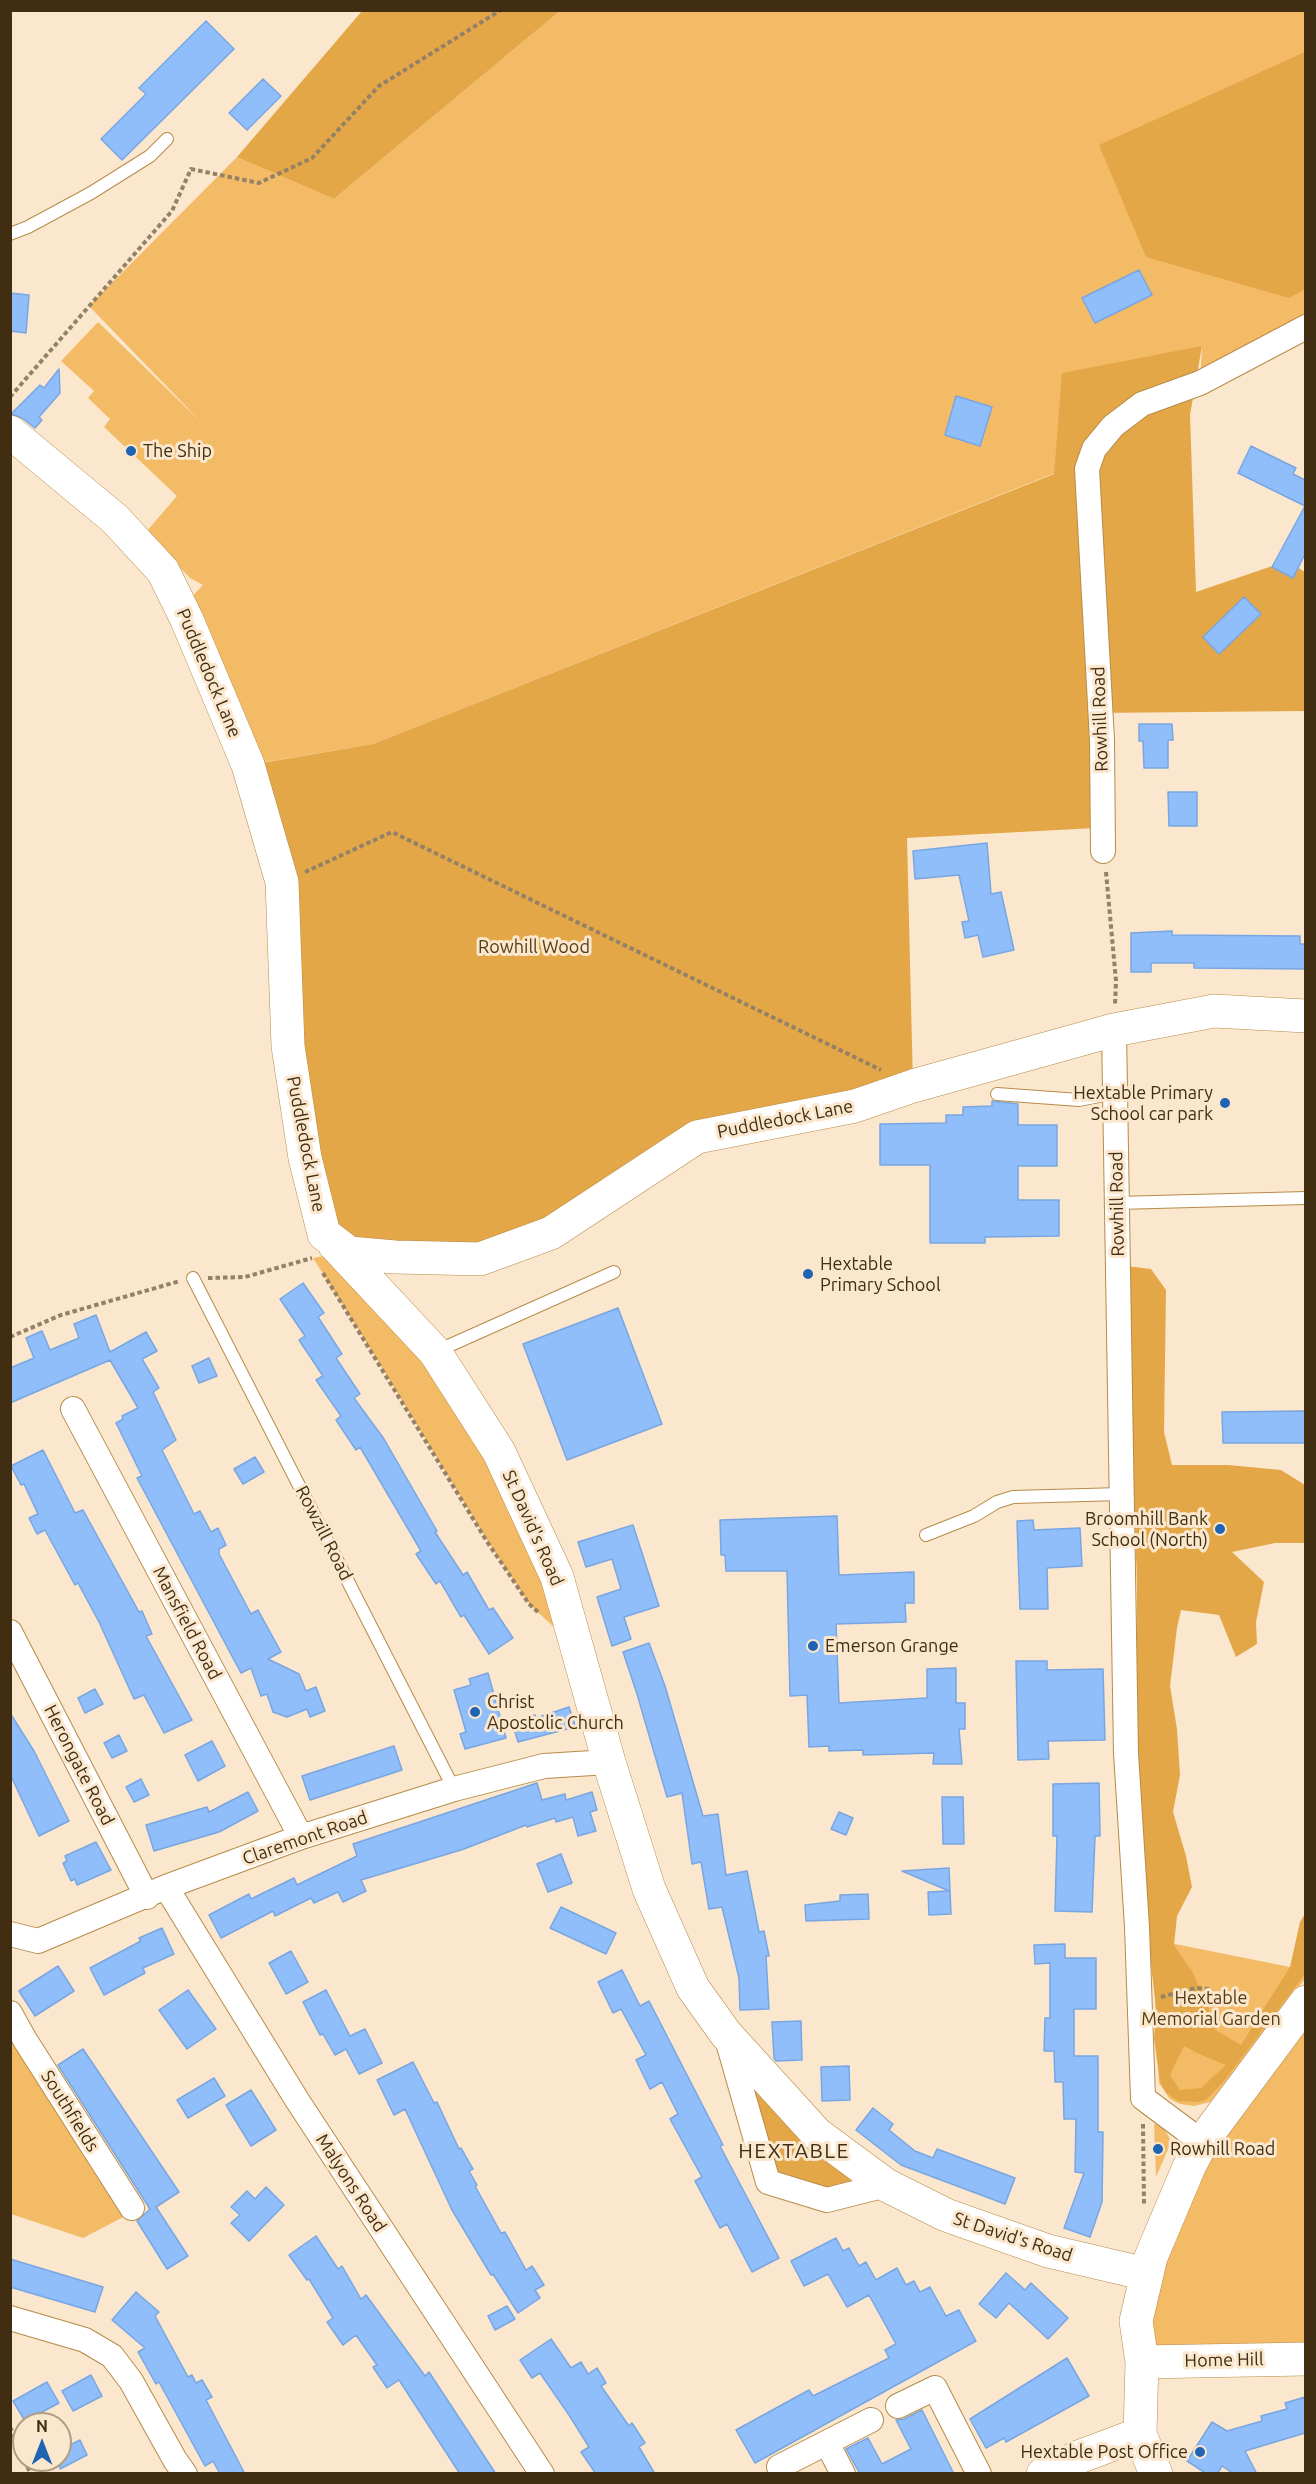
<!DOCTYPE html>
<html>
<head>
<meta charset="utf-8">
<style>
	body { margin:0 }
	#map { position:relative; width:1316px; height:2484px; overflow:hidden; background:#fae7cd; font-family:Ubuntu,sans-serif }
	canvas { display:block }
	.frame { position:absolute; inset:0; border:12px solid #412e12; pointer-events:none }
	.north { position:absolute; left:12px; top:2412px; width:60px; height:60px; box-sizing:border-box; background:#fae7cd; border:2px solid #b09d82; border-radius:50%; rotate:0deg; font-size:16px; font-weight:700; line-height:24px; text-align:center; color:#412e12 }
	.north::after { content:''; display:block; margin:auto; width:21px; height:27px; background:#1f63b3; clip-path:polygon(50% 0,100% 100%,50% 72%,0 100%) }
</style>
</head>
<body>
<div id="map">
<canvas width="1316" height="2484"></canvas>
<div class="frame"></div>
<div class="north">N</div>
</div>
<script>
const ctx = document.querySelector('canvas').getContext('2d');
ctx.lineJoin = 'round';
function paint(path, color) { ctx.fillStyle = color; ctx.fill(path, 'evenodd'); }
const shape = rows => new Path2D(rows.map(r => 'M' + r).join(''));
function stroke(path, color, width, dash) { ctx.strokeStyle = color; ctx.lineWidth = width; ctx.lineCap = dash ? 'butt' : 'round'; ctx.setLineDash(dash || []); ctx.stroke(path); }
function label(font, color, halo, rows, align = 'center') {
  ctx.font = font + ' Ubuntu,sans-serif'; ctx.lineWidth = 6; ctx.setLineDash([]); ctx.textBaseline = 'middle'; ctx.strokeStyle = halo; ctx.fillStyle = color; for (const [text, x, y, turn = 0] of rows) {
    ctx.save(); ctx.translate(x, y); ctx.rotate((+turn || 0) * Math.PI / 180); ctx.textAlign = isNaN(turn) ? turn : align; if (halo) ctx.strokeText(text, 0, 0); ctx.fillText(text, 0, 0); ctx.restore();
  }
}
paint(shape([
	[560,11,1305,11,1305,325,1200,383,1202,346,1055,473,373,744,248,765,186,603,203,585,190,578,146,532,177,496,104,427,110,419,88,398,94,391,61,361,98,322,201,422,89,306,237,157,334,199],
	[341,1253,435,1352,557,1577,556,1629,529,1604,487,1540,378,1361,313,1258],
	[1155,1940,1305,1970,1305,1979,1210,2102,1194,2106,1180,2104,1170,2099,1159,2083,1155,1999],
	[1305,2003,1305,2357,1143,2362,1168,2213],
	[10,2026,135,2211,83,2238,11,2214],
	[1154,2124,1163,2126,1170,2139,1169,2147,1156,2177]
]), '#f4bb67');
paint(shape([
	[362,11,362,10,560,11,334,199,237,157],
	[1305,52,1305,289,1289,298,1146,257,1099,145],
	[1202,346,1190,415,1196,592,1287,561,1305,572,1305,711,1093,713,1095,828,907,838,913,1086,697,1136,479,1257,328,1234,250,765,373,744,1054,474,1062,373],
	[1126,1266,1151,1269,1166,1290,1164,1432,1172,1465,1228,1465,1281,1470,1305,1485,1305,1543,1275,1543,1232,1552,1264,1582,1256,1622,1257,1644,1236,1657,1219,1615,1181,1610,1177,1628,1170,1686,1177,1729,1180,1775,1173,1812,1186,1856,1192,1887,1177,1916,1174,1945,1193,1973,1210,2011,1215,2030,1241,2045,1290,1967,1300,1922,1306,1912,1305,1974,1224,2081,1206,2100,1197,2102,1178,2101,1166,2093,1160,2082,1154,2038,1156,2008,1150,1956,1137,1737,1137,1584],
	[1184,2046,1197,2053,1226,2065,1201,2088,1180,2090,1170,2075],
	[728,2040,881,2182,828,2196,769,2178]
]), '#e4a747');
const building = shape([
	[206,21,234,49,122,160,101,139,146,94,139,88,206,21],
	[263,79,281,96,247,130,229,113,263,79],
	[1139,270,1152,295,1095,323,1082,298,1139,270],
	[10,293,29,295,26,333,10,331,10,293],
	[59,369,60,393,39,417,42,420,35,428,22,418,11,414,40,385,44,388,59,369],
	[956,396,992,407,980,446,945,435,956,396],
	[1251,446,1296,468,1293,474,1305,480,1305,554,1293,578,1272,567,1305,506,1238,473,1251,446],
	[1244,597,1261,614,1219,654,1203,637,1244,597],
	[1139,724,1172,724,1173,740,1168,740,1168,768,1144,768,1143,741,1139,741,1139,724],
	[1168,792,1197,792,1197,826,1169,826,1168,792],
	[987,843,991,894,1001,892,1014,950,983,957,978,935,965,938,962,922,969,921,959,875,915,879,913,851,987,843],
	[1172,931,1172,935,1300,936,1300,944,1305,944,1305,969,1194,968,1194,963,1151,963,1151,972,1131,972,1131,933,1172,931],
	[992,1101,1018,1104,1018,1125,1057,1125,1057,1166,1018,1166,1018,1200,1059,1200,1059,1236,985,1237,985,1243,930,1243,930,1165,880,1165,880,1124,946,1123,946,1115,963,1115,963,1107,992,1106,992,1101],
	[303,1283,324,1313,318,1317,342,1354,336,1358,360,1394,354,1398,384,1439,437,1531,435,1532,463,1575,467,1572,489,1610,493,1608,513,1638,489,1654,464,1615,461,1617,440,1581,436,1584,416,1554,421,1551,360,1447,356,1450,336,1420,341,1416,316,1380,323,1376,299,1340,305,1336,280,1299,303,1283],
	[618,1308,662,1424,567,1460,523,1344,618,1308],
	[96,1315,110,1352,146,1332,157,1351,142,1359,159,1388,153,1392,176,1440,162,1450,194,1514,200,1511,211,1532,218,1528,226,1545,219,1549,219,1554,251,1614,258,1610,281,1652,268,1659,299,1674,306,1691,316,1687,325,1711,310,1717,307,1709,287,1717,273,1712,267,1694,261,1696,251,1668,241,1673,137,1478,142,1476,116,1423,123,1419,122,1416,138,1408,110,1360,10,1403,10,1368,34,1358,26,1338,42,1331,50,1350,79,1338,74,1324,96,1315],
	[209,1358,217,1376,199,1383,192,1366,209,1358],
	[1305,1411,1305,1443,1223,1443,1222,1412,1305,1411],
	[43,1450,75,1513,83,1510,139,1612,142,1611,152,1634,146,1636,192,1720,164,1733,144,1695,134,1699,99,1622,78,1583,75,1585,45,1530,37,1534,29,1518,38,1514,24,1484,21,1485,11,1466,43,1450],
	[255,1457,264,1472,243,1484,234,1469,255,1457],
	[837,1516,839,1575,914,1572,914,1603,905,1603,906,1622,836,1624,839,1703,927,1698,927,1669,956,1668,956,1703,965,1703,965,1729,959,1729,962,1764,933,1764,934,1753,863,1755,863,1750,829,1751,829,1746,809,1747,807,1695,790,1696,787,1571,726,1571,725,1555,721,1555,720,1520,837,1516],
	[1033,1520,1034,1530,1080,1528,1082,1566,1047,1568,1048,1609,1020,1609,1017,1521,1033,1520],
	[633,1525,659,1606,624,1617,631,1639,612,1646,597,1597,621,1589,612,1559,586,1567,578,1542,633,1525],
	[649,1643,665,1686,703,1816,718,1814,726,1875,747,1871,759,1932,764,1931,769,1956,766,1956,769,2009,740,2010,739,1978,722,1907,709,1909,701,1862,692,1864,682,1793,667,1797,637,1694,623,1652,649,1643],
	[1016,1661,1047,1661,1047,1670,1103,1669,1105,1740,1048,1741,1049,1759,1018,1760,1016,1661],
	[488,1673,506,1738,465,1749,460,1734,466,1732,454,1690,471,1685,469,1679,488,1673],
	[95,1689,103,1704,85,1713,78,1698,95,1689],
	[569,1707,575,1725,571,1728,518,1742,512,1722,535,1715,536,1718,569,1707],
	[10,1713,34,1751,69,1821,39,1836,10,1774,10,1713],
	[119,1735,127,1751,112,1758,104,1743,119,1735],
	[212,1741,225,1766,198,1781,185,1755,212,1741],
	[394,1746,402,1770,310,1800,302,1776,394,1746],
	[141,1779,149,1795,134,1802,126,1787,141,1779],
	[537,1783,542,1800,565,1794,566,1800,592,1792,597,1810,590,1812,596,1831,578,1836,573,1817,556,1822,555,1818,527,1827,526,1825,464,1849,361,1880,366,1891,343,1902,338,1892,314,1903,311,1898,275,1916,273,1911,221,1938,209,1915,249,1894,251,1899,294,1878,297,1885,357,1856,353,1844,537,1783],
	[1099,1783,1100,1836,1095,1836,1092,1912,1055,1911,1057,1836,1053,1836,1053,1784,1099,1783],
	[248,1792,258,1811,219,1832,154,1851,146,1825,207,1807,209,1812,248,1792],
	[942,1797,963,1797,964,1844,943,1844,942,1797],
	[839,1812,853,1818,846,1835,831,1829,839,1812],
	[96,1842,111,1870,77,1885,75,1879,71,1881,63,1863,67,1861,65,1856,96,1842],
	[561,1854,572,1883,548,1892,537,1864,561,1854],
	[949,1868,951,1914,929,1915,928,1892,949,1891,902,1871,949,1868],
	[868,1894,869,1919,806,1921,805,1905,840,1901,840,1895,868,1894],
	[561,1907,616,1933,606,1954,550,1928,561,1907],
	[162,1928,174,1954,143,1968,145,1973,104,1995,90,1968,141,1941,139,1938,162,1928],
	[1065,1944,1065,1958,1096,1958,1096,2009,1074,2009,1074,2056,1098,2056,1098,2132,1103,2132,1102,2202,1090,2237,1064,2228,1084,2173,1075,2172,1076,2119,1064,2119,1063,2082,1055,2082,1054,2051,1044,2051,1045,2018,1050,2018,1050,1963,1035,1964,1034,1945,1065,1944],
	[291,1951,308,1982,286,1994,269,1963,291,1951],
	[58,1966,74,1991,35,2016,19,1991,58,1966],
	[622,1970,640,2006,649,2001,723,2145,720,2146,779,2258,752,2272,727,2224,720,2228,695,2181,702,2177,670,2119,678,2114,662,2082,650,2089,636,2060,646,2055,621,2009,613,2013,598,1982,622,1970],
	[188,1990,216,2029,187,2049,159,2010,188,1990],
	[326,1990,350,2036,365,2029,382,2063,359,2074,346,2049,335,2055,323,2034,320,2035,303,2002,326,1990],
	[801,2021,802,2060,776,2061,774,2058,772,2022,801,2021],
	[83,2049,179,2192,156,2207,188,2256,167,2269,137,2221,150,2209,58,2065,83,2049],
	[413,2062,434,2103,437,2102,459,2149,461,2148,473,2169,469,2171,477,2185,475,2186,501,2233,505,2232,526,2270,532,2266,544,2285,535,2290,540,2298,518,2313,493,2274,491,2275,452,2210,405,2109,394,2115,377,2080,413,2062],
	[849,2066,850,2100,822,2101,821,2067,849,2066],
	[214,2078,225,2096,188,2118,177,2100,214,2078],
	[251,2090,276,2130,251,2146,226,2105,251,2090],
	[873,2108,893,2124,889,2130,915,2151,933,2158,937,2149,1015,2178,1005,2204,901,2165,856,2130,873,2108],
	[266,2187,284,2205,249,2241,231,2223,240,2215,231,2207,247,2191,255,2199,266,2187],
	[316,2236,338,2269,342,2266,361,2299,366,2295,425,2376,429,2372,496,2474,460,2474,399,2380,387,2388,373,2367,377,2365,356,2335,343,2345,327,2322,333,2318,309,2279,307,2280,289,2255,316,2236],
	[836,2238,843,2251,849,2248,859,2266,866,2262,876,2280,897,2268,906,2285,914,2281,920,2292,930,2287,946,2316,959,2310,976,2341,755,2463,736,2430,809,2390,813,2396,889,2358,885,2350,896,2344,869,2295,847,2307,828,2274,804,2286,791,2261,836,2238],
	[10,2259,103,2287,95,2312,10,2287,10,2259],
	[1006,2273,1025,2290,1031,2283,1068,2318,1048,2339,1009,2303,996,2318,979,2304,1006,2273],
	[136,2292,159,2312,155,2316,188,2377,192,2375,196,2383,202,2380,212,2397,206,2400,245,2474,220,2474,213,2461,205,2466,159,2382,156,2384,138,2352,145,2348,112,2320,136,2292],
	[507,2306,515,2319,495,2330,488,2316,507,2306],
	[551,2339,571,2368,581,2362,588,2374,597,2368,606,2383,601,2386,629,2426,632,2423,645,2443,639,2447,655,2474,596,2474,581,2452,589,2447,569,2415,540,2373,532,2378,520,2360,551,2339],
	[1067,2358,1089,2396,1006,2442,1004,2438,986,2448,970,2419,1067,2358],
	[91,2375,102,2396,73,2411,62,2391,91,2375],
	[47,2382,59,2403,25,2421,13,2401,47,2382],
	[1305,2397,1305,2433,1245,2451,1257,2474,1234,2474,1222,2466,1217,2474,1207,2474,1187,2461,1212,2422,1227,2431,1262,2421,1261,2416,1287,2409,1285,2403,1305,2397],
	[922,2410,954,2474,860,2474,846,2449,868,2438,882,2464,911,2449,896,2420,904,2419,922,2410],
	[80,2440,87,2455,60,2469,60,2450,80,2440]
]);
paint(building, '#8fbefa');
stroke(building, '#79a6e2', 1.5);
const lane = shape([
	[10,234,28,227,91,193,150,156,167,139],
	[997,1094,1079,1100,1115,1093],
	[1117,1203,1306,1198],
	[193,1278,454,1789],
	[437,1351,614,1272],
	[926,1535,974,1516,997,1502,1013,1497,1121,1494]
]);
const street = shape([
	[1103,851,1102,740,1087,469,1094,449,1113,426,1142,404,1200,383,1306,327],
	[1114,1030,1126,1753,1137,1927,1143,2098,1202,2142],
	[73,1409,301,1837],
	[10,1632,147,1897],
	[166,1887,297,2100,542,2474],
	[10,1934,38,1941,166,1887,301,1837,454,1789,544,1766,609,1762],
	[10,2013,25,2040,132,2208],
	[727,2039,768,2182,827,2200,886,2185],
	[10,2318,85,2340,112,2356,131,2381,175,2460,185,2474],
	[898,2406,935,2388,979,2474],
	[827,2443,843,2474],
	[779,2467,871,2420]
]);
const secondary = shape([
	[10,432,115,519,163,571,187,620,248,765,282,882,288,1046,305,1158,324,1234,349,1253,395,1257,480,1259,551,1233,697,1137,855,1106,913,1086,1114,1030,1214,1011,1306,1016],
	[334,1244,435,1352,499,1452,557,1577,609,1762,649,1889,693,1988,726,2034,817,2134,886,2185,946,2215,1048,2251,1146,2274],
	[1142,2362,1306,2359],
	[1043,2474,1076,2458,1140,2434],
	[1156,2474,1140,2434,1142,2362,1136,2321,1151,2257,1189,2167,1202,2142,1306,2002]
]);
stroke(lane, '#b78b48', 14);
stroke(street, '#b78b48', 26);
stroke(secondary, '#b78b48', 34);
stroke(shape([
	[10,397,172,211,191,169,259,183,312,158,379,86,501,10],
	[305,872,392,832,881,1070],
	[1106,872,1116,981,1115,1005],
	[323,1273,486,1540,529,1604,539,1613],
	[208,1278,245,1277,312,1258],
	[10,1337,61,1315,180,1281],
	[1161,1997,1196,1988,1209,1989],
	[1143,2124,1144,2204],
	[10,2427,24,2460],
	[24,2460,31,2474]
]), '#948166', 4, [4.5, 3]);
stroke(lane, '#fff', 12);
stroke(street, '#fff', 24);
stroke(secondary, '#fff', 33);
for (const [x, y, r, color] of [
	[131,451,6,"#1f63b3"],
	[1225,1103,6,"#1f63b3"],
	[808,1274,6,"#1f63b3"],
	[1220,1529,6,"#1f63b3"],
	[813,1646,6,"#1f63b3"],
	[475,1712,6,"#1f63b3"],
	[1158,2149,6,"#1f63b3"],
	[1200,2452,6,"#1f63b3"]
]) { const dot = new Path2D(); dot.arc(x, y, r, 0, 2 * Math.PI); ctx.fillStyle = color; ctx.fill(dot); stroke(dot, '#fae7cd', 2); }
label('18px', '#412e12', '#fae7cd', [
	["The Ship",143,451],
	["Hextable Primary",1213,1093,"right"],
	["School car park",1213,1114,"right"],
	["Hextable",820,1264],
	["Primary School",820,1285],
	["Broomhill Bank",1208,1519,"right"],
	["School (North)",1208,1540,"right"],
	["Emerson Grange",825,1646],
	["Christ",487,1702],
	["Apostolic Church",487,1723],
	["Rowhill Road",1170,2149],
	["Hextable Post Office",1188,2452,"right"]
], 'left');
label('18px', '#412e12', '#fae7cd', [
	["Puddledock Lane",209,673,67],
	["Rowhill Road",1100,719,-92],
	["Puddledock Lane",785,1119,-11],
	["Puddledock Lane",306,1144,79],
	["Rowhill Road",1117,1204,-91],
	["St David's Road",533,1528,66],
	["Rowzill Road",324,1533,63],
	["Mansfield Road",187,1623,62],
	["Herongate Road",79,1765,63],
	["Claremont Road",305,1838,-19],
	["Southfields",70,2111,58],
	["Malyons Road",351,2183,57],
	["St David's Road",1013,2237,18],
	["Home Hill",1224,2360,-1]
]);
label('18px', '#553c14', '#fae7cd', [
	["Rowhill Wood",534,947],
	["Hextable",1211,1998],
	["Memorial Garden",1211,2019]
]);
ctx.letterSpacing = '1.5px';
label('21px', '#412e12', '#fae7cd', [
	["HEXTABLE",794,2151]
]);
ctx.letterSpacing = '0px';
</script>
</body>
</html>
